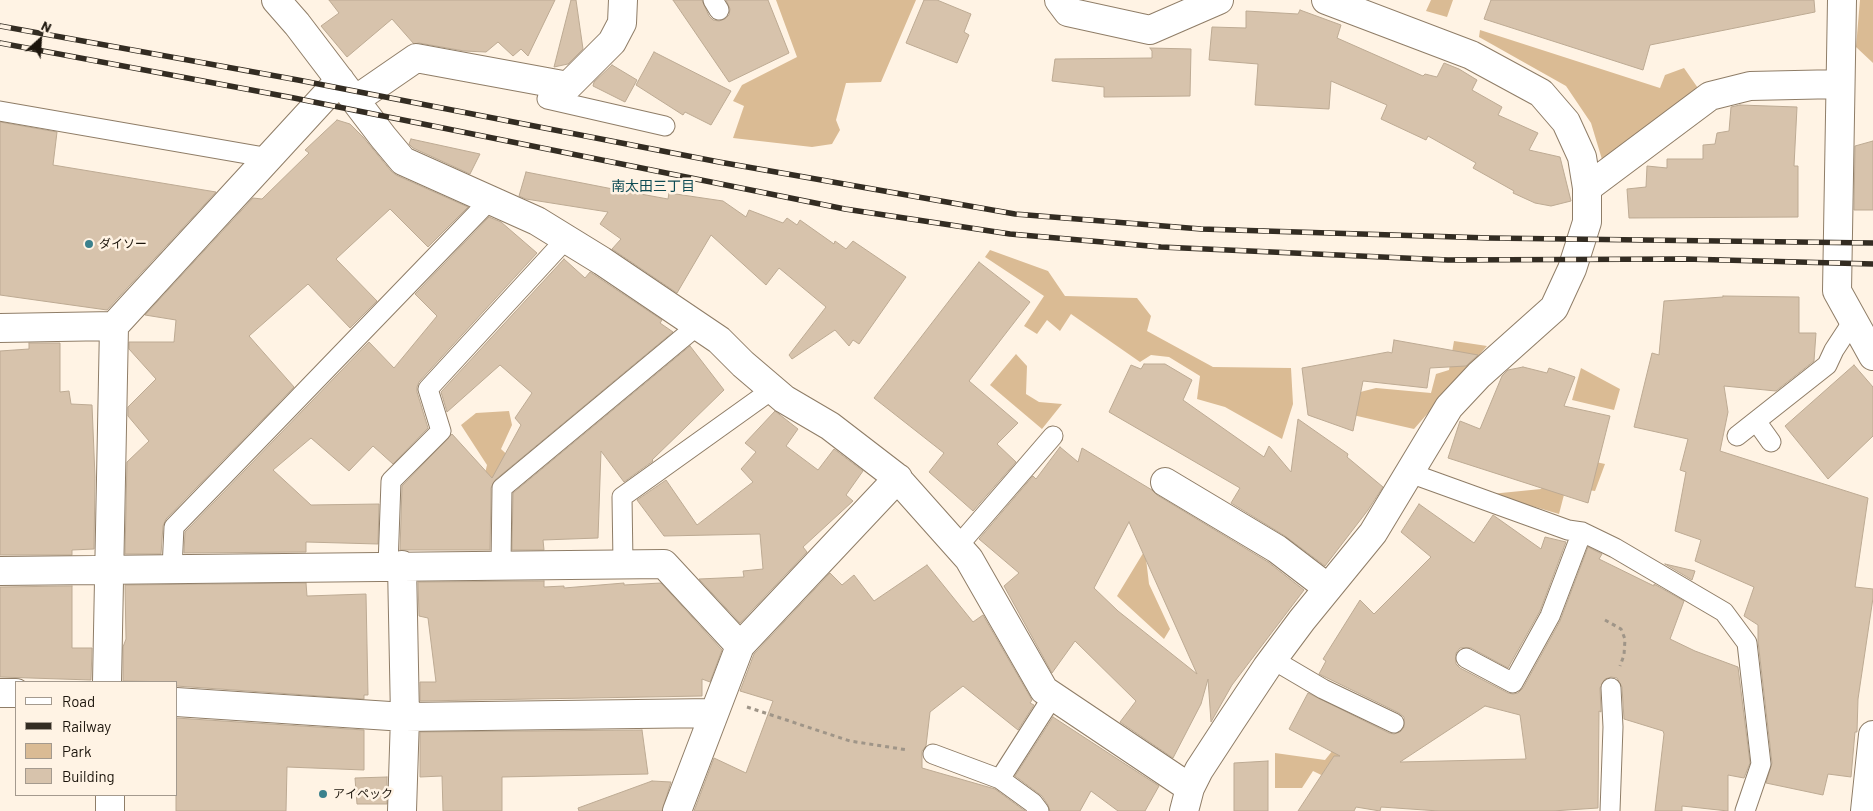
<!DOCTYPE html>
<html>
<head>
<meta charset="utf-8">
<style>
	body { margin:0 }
	#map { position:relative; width:1873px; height:811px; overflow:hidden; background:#fff3e4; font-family:Barlow,sans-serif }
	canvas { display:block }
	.legend { position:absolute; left:15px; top:681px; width:162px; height:115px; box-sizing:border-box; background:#fff3e4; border:1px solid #a49a8e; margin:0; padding:6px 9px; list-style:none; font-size:15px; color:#1c150c }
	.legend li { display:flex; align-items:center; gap:10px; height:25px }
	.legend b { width:25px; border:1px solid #a49a8e }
	.north { position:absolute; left:15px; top:15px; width:50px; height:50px; -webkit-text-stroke:4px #fff3e4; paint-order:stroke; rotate:26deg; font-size:14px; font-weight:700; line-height:20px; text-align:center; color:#1c150c }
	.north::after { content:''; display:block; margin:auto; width:18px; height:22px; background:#1c150c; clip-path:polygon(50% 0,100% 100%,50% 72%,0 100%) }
</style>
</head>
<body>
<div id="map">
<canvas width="1873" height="811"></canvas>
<ul class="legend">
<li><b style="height:6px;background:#fff"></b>Road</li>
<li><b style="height:6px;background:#332c22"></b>Railway</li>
<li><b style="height:14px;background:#dabb94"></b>Park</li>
<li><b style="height:14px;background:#d7c3ac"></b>Building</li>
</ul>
<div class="north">N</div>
</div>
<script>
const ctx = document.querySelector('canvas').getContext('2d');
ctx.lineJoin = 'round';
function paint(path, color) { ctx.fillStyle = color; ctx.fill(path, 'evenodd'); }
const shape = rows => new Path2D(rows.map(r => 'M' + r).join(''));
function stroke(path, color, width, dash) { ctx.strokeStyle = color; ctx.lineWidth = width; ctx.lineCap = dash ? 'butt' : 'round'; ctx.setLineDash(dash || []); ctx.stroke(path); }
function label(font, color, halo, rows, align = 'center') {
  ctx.font = font + ' Barlow,"Noto Sans JP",sans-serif'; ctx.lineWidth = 5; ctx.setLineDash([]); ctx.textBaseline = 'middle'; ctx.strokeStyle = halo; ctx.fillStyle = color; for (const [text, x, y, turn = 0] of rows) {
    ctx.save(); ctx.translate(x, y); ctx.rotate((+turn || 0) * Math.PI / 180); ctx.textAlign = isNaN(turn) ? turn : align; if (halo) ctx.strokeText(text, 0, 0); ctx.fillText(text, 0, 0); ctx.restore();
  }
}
paint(shape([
	[776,0,916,0,881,82,846,83,836,120,840,130,832,144,812,147,733,138,744,106,733,101,742,85,797,57],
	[1431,0,1453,0,1447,17,1426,11],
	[1860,0,1873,0,1873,63,1856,47],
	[1480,30,1660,88,1665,75,1684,68,1700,91,1604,166,1591,123,1566,86,1479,37],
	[990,250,1048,271,1065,296,1137,298,1151,316,1147,331,1213,367,1291,368,1293,404,1282,439,1225,407,1197,399,1200,376,1169,357,1151,355,1140,362,1071,314,1060,331,1047,320,1037,334,1024,326,1044,296,985,257],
	[1454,341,1487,346,1414,429,1309,405,1376,388,1431,393,1436,374,1449,370],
	[1016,354,1027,366,1026,394,1039,402,1062,404,1042,429,990,385],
	[1581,368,1620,389,1614,410,1572,400],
	[509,411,512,425,501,449,515,462,501,476,483,482,487,465,461,425,476,413],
	[1555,453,1605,464,1595,491,1566,487,1559,514,1491,494,1541,489],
	[1145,550,1149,584,1170,629,1164,639,1117,596],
	[1337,745,1354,757,1340,784,1313,771,1302,788,1275,788,1275,753,1325,760]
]), '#dabb94');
const building = shape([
	[329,0,555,0,528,56,521,49,513,56,498,42,486,52,464,51,419,43,414,44,392,19,347,57,321,26,339,13,329,0],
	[571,0,576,0,583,49,568,64,554,67,571,0],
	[673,0,702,0,709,16,713,20,719,21,725,19,729,15,730,9,726,0,768,0,789,53,729,82,673,0],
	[924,0,937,0,971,14,964,32,969,35,957,63,906,43,924,0],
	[1491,0,1814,0,1815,12,1650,45,1643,70,1484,19,1491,0],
	[1300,10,1341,25,1337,38,1423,76,1425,74,1437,77,1444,63,1459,69,1477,80,1472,90,1502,107,1498,115,1538,133,1529,150,1560,157,1571,201,1551,206,1535,203,1513,193,1514,191,1473,168,1476,163,1428,136,1426,140,1381,119,1387,105,1331,81,1329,109,1255,105,1258,64,1209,60,1212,27,1246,28,1246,11,1298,14,1300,10],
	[1150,48,1191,49,1190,96,1104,97,1104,87,1052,81,1055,59,1152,58,1152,51,1150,48],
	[654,52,731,91,711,125,685,112,683,115,636,85,654,52],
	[612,65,637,80,625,102,593,86,594,82,612,65],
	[1740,105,1797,107,1794,166,1798,166,1798,217,1629,218,1627,189,1646,187,1647,166,1667,168,1667,159,1703,159,1703,145,1715,144,1717,133,1729,131,1731,107,1740,105],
	[337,120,350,124,363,137,391,171,396,175,468,207,428,247,390,209,336,259,377,301,350,328,308,284,249,336,294,387,166,519,163,526,161,554,125,554,127,462,149,441,128,416,128,407,156,379,129,349,129,342,174,342,176,320,145,315,253,198,262,199,309,153,305,150,337,120],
	[0,122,57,132,53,165,216,192,107,310,0,295,0,122],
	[411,139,480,154,470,174,413,148,409,144,411,139],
	[1873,141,1873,210,1854,210,1855,146,1873,141],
	[526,172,623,191,626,186,635,193,668,199,669,193,723,201,746,217,749,210,783,223,787,218,797,225,800,220,834,244,835,241,846,249,853,241,906,277,859,344,853,340,849,346,835,330,792,359,789,355,826,307,779,268,766,285,711,235,677,293,612,249,621,239,600,224,608,212,526,199,519,196,526,172],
	[489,217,501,222,537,253,419,382,417,387,417,392,428,428,393,464,373,446,349,471,311,438,273,470,311,505,379,504,378,544,306,542,306,552,184,553,185,532,369,342,394,368,437,316,415,294,489,217],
	[564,259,585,278,590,272,662,320,660,323,673,332,495,480,491,488,490,550,400,550,402,486,452,434,492,478,521,425,515,418,532,393,500,365,447,412,441,392,564,259],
	[979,262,1030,302,969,381,1018,423,997,444,1016,462,973,511,929,472,944,453,874,398,979,262],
	[1723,296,1799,297,1799,333,1816,333,1814,361,1776,391,1724,386,1728,412,1720,451,1868,498,1855,587,1873,589,1873,598,1858,699,1857,732,1855,732,1851,777,1828,774,1823,795,1766,783,1772,763,1758,641,1758,625,1744,616,1754,587,1695,561,1701,540,1675,531,1686,472,1680,470,1688,439,1634,427,1652,353,1659,355,1664,301,1723,297,1723,296],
	[1394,340,1478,355,1466,366,1430,368,1427,388,1363,381,1353,431,1308,415,1302,368,1388,352,1392,353,1394,340],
	[29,343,60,343,60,392,69,391,71,404,92,405,95,477,94,549,72,550,72,555,0,555,0,351,29,349,29,343],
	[690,346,724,390,652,460,653,461,624,482,601,451,598,538,543,540,544,550,512,550,513,493,690,346],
	[1144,364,1165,364,1192,380,1183,400,1264,457,1269,446,1291,472,1298,419,1348,454,1347,457,1383,487,1368,510,1325,566,1285,536,1231,503,1240,488,1109,412,1131,365,1141,369,1144,364],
	[1854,365,1873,387,1873,436,1828,479,1785,426,1854,365],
	[1523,367,1547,373,1549,368,1575,377,1564,406,1610,416,1588,503,1448,458,1460,421,1480,429,1502,376,1508,370,1523,367],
	[775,411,798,429,786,446,818,470,834,449,863,471,846,495,853,501,803,547,807,552,740,623,699,579,744,577,743,571,763,569,760,534,664,536,637,500,666,480,697,525,753,482,741,469,756,452,745,443,775,411],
	[1060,447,1078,462,1082,448,1152,490,1157,495,1268,562,1304,590,1232,685,1211,722,1208,679,1201,704,1173,758,1120,722,1136,701,1075,641,1052,673,1004,586,1019,573,979,539,1033,476,1036,479,1060,447],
	[1129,522,1197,674,1118,611,1094,588,1129,522],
	[1419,504,1474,543,1493,515,1541,549,1545,537,1566,542,1540,611,1508,668,1471,648,1460,648,1456,653,1456,664,1460,668,1508,693,1513,694,1518,693,1523,688,1560,621,1588,547,1602,554,1599,559,1654,586,1654,584,1684,601,1670,639,1695,651,1738,667,1750,763,1744,778,1728,775,1728,811,1682,806,1682,811,1655,811,1664,734,1663,731,1624,719,1622,687,1617,678,1611,677,1605,679,1600,688,1601,712,1599,711,1598,808,1552,811,1439,811,1381,807,1380,811,1356,807,1354,811,1298,811,1334,756,1340,756,1289,729,1308,693,1389,733,1394,734,1400,732,1404,727,1404,717,1399,713,1319,674,1326,661,1323,659,1360,600,1374,614,1431,557,1401,532,1419,504],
	[1485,706,1520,715,1526,759,1400,762,1485,706],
	[1665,564,1695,571,1692,580,1665,564],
	[927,565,973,622,983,615,1032,700,1030,703,1034,705,1018,730,963,686,930,712,926,746,922,751,922,768,995,789,1025,811,694,811,714,758,746,773,773,701,740,691,754,654,830,573,842,585,854,575,874,601,927,565],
	[544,581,544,587,564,586,564,588,624,583,624,585,661,583,722,650,710,682,702,679,702,696,420,701,420,682,436,682,428,618,419,616,418,582,544,581],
	[306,583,307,596,366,594,368,695,364,695,364,699,176,686,176,682,123,681,123,647,126,639,125,585,306,583],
	[72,586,72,648,92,648,91,680,0,677,0,587,72,586],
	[1053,717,1159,786,1145,811,1118,811,1091,791,1080,811,1050,811,1048,805,1042,796,1015,776,1053,717],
	[176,718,364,730,364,770,287,767,286,811,176,811,176,718],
	[642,730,648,774,502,777,502,811,443,811,442,776,420,777,420,732,642,730],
	[1268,761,1268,811,1234,811,1234,763,1268,761],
	[387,777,387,804,357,804,355,778,387,777],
	[652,781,671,782,662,811,579,811,578,808,652,781]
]);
paint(building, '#d7c3ac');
stroke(building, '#bdaa93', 1);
const service = shape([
	[713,0,719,10],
	[552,83,547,99,665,126],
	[0,111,270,158],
	[1756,421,1771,442],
	[1737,436,1827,365,1834,350,1853,321],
	[1410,473,1568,530,1582,532,1615,548,1724,612,1747,643,1761,764,1745,811],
	[958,546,1053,436],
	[623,563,622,497,773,389],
	[501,565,502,488,697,326],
	[388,566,391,481,441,431,428,389,566,239],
	[172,569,174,527,490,200],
	[1466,658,1513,683,1550,616,1582,532],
	[1272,659,1323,689,1394,723],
	[933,754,1000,779,1033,803,1039,811],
	[1000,779,1053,696],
	[1610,811,1613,727,1611,688]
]);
const minor = shape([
	[276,0,297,24,383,137,403,161,537,221,602,261,719,340,743,364,784,399,830,426,895,476,969,559,1044,690,1190,788],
	[1059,0,1068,12,1150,30,1219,0],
	[1842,0,1837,291,1873,356],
	[355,100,416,58,568,86,612,42,622,23,623,0],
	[1587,188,1710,96,1750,86,1840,84],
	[0,328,114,326],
	[1165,482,1277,549,1328,588],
	[0,571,664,564,740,646],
	[107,682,114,326,340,80],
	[0,693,16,693],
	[176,702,405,717,714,713],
	[110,795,110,811],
	[402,811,405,717,402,565],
	[677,811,740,646,898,478],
	[1184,811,1190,788,1199,770,1231,721,1267,667,1302,620,1373,533,1449,407,1479,375,1554,308,1572,269,1587,222,1587,188,1582,157,1566,122,1541,93,1471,55,1326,0],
	[1865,811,1873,735]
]);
stroke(service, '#8f7d67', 21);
stroke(minor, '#8f7d67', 30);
stroke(shape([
	[1605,620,1621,629,1625,639,1624,655,1620,666],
	[747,707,850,741,908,750]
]), '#9f9588', 3, [4, 4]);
stroke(service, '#fff', 19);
stroke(minor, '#fff', 28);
const rail = shape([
	[0,26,298,80,719,162,1015,214,1201,229,1489,238,1873,243],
	[0,43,294,98,845,209,1010,234,1161,247,1448,260,1685,259,1873,264]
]);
stroke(rail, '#332c22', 5.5);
stroke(rail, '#fff3e4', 4, [11]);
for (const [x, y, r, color] of [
	[89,244,5,"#3b818d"],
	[323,794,5,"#3b818d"]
]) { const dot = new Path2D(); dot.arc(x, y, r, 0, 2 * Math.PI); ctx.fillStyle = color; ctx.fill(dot); stroke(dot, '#fff3e4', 2); }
label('12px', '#1c150c', '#fff3e4', [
	["ダイソー",99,244],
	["アイペック",333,794]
], 'left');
label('14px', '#0e4b54', '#fff3e4', [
	["南太田三丁目",653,186]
]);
</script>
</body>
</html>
